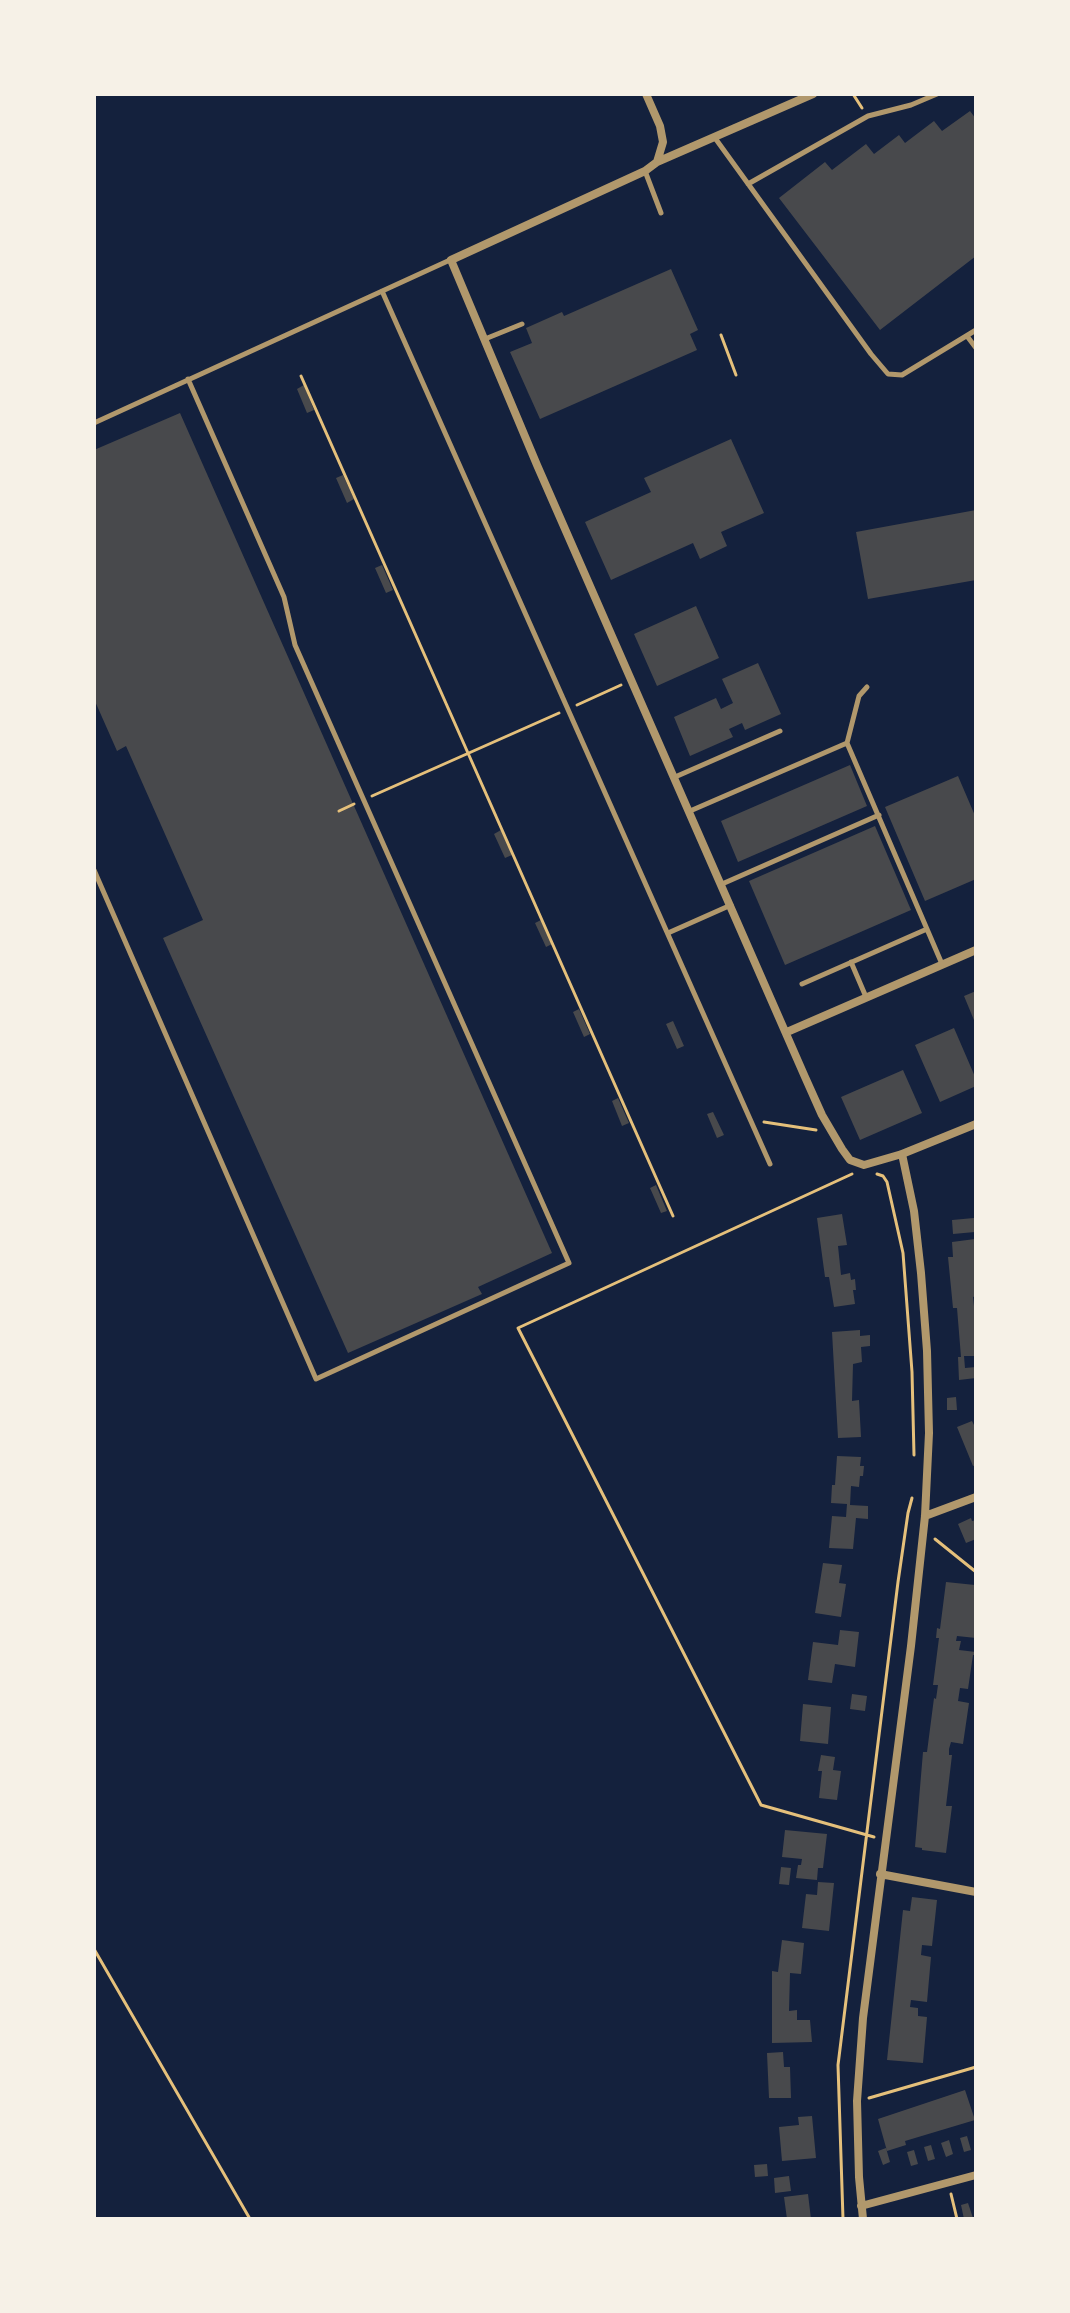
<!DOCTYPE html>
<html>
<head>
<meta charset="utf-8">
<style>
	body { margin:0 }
	#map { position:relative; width:1070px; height:2313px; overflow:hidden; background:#14213d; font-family:Lato,sans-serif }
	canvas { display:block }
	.frame { position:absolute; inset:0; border:96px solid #f6f1e7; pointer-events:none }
</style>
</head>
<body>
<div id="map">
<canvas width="1070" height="2313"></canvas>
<div class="frame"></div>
</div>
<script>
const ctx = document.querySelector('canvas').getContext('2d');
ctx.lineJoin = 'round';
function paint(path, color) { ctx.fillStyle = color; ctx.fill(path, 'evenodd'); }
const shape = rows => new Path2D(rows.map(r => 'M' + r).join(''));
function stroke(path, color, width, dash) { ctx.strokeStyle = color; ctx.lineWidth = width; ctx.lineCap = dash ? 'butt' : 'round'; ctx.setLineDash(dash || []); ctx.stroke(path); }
paint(shape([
	[970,111,976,119,976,256,880,330,779,198,825,162,832,170,866,144,874,154,899,135,905,143,934,121,942,131],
	[671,269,698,330,690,334,697,350,540,419,510,352,532,343,526,328,562,312,564,316],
	[304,385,314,410,307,413,297,389],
	[180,413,552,1253,478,1287,482,1294,348,1353,163,938,203,920,126,746,117,751,94,699,94,450],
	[731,439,764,513,721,532,727,546,700,559,693,543,611,580,585,522,651,492,644,478],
	[343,475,354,499,347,503,336,478],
	[976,510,976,580,868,599,856,532],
	[382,565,393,590,386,593,375,568],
	[696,606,719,658,657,686,634,634],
	[758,663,781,714,745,730,742,723,729,729,733,737,690,756,674,717,716,698,721,709,733,703,722,679],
	[850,765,867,806,738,862,721,821],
	[958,776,976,818,976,879,925,901,885,807],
	[875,826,911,910,785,965,749,881],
	[501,830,512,855,505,858,494,834],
	[541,920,552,944,546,947,535,923],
	[976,991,976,1025,964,996],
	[579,1009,590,1034,584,1037,573,1012],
	[673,1021,684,1046,677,1049,666,1024],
	[954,1028,976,1079,976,1086,940,1102,915,1045],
	[903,1070,922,1113,860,1140,841,1097],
	[618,1098,629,1123,622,1126,612,1101],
	[713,1112,724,1135,717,1138,707,1114],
	[656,1185,667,1211,661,1213,650,1188],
	[842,1214,847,1245,838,1246,841,1275,850,1273,851,1280,855,1279,856,1290,853,1290,855,1304,834,1307,829,1277,825,1277,817,1218],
	[974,1218,975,1232,953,1234,952,1220],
	[975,1239,976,1296,973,1297,974,1306,976,1306,976,1356,964,1356,965,1368,976,1367,976,1378,959,1380,958,1357,961,1357,957,1308,953,1308,948,1257,953,1257,952,1242],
	[860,1330,860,1336,870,1335,870,1346,861,1347,862,1362,853,1364,852,1401,859,1400,861,1437,838,1438,832,1332],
	[956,1397,957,1410,947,1410,947,1398],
	[972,1421,976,1429,976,1465,973,1466,957,1427],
	[837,1456,861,1457,860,1466,864,1466,863,1476,860,1476,859,1487,851,1486,850,1505,868,1506,868,1519,856,1518,853,1549,829,1548,832,1516,846,1517,847,1504,831,1503,832,1485,835,1485],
	[971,1518,972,1521,976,1520,976,1539,966,1543,958,1524],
	[823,1563,842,1565,839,1583,846,1584,841,1617,815,1613],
	[946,1582,975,1585,976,1638,957,1636,956,1641,961,1641,959,1650,976,1652,976,1655,973,1655,968,1689,960,1688,958,1701,969,1703,963,1744,951,1742,949,1749,949,1755,952,1755,946,1806,952,1806,946,1853,922,1850,922,1848,915,1847,923,1752,927,1752,934,1698,936,1699,938,1685,933,1685,939,1638,936,1638,937,1628,940,1629],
	[840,1630,859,1632,855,1667,835,1664,832,1683,808,1680,813,1642,838,1645],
	[852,1694,867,1696,865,1711,850,1709],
	[803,1704,831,1707,828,1744,800,1741],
	[821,1755,835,1757,833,1770,841,1771,837,1800,819,1798,822,1771,818,1771],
	[785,1830,827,1834,823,1868,818,1868,817,1880,796,1878,798,1865,801,1865,802,1859,782,1857],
	[781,1867,791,1868,789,1885,779,1884],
	[818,1882,834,1883,829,1931,802,1928,806,1894,817,1895],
	[912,1897,937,1900,932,1946,922,1945,921,1955,931,1957,927,2002,911,2000,910,2007,918,2008,918,2016,927,2017,923,2063,887,2060,903,1910,910,1911],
	[782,1940,804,1943,801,1974,790,1973,789,2011,797,2010,797,2020,810,2020,812,2042,772,2043,772,1971,778,1972],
	[783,2052,784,2067,790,2067,791,2098,769,2098,767,2053],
	[965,2090,975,2120,905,2141,906,2145,887,2151,878,2119],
	[812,2116,816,2158,782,2161,779,2127,799,2125,798,2117],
	[967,2136,971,2150,964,2152,960,2138],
	[949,2140,953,2154,946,2157,941,2143],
	[931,2145,935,2159,928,2161,924,2147],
	[886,2148,890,2162,883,2165,878,2151],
	[914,2150,918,2164,911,2166,907,2152],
	[767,2164,768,2176,755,2177,754,2165],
	[789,2176,791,2191,775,2193,774,2178],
	[808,2194,811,2219,787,2219,784,2197],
	[968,2203,973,2218,964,2219,961,2205]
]), '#48494c');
stroke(shape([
	[853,94,862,108],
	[721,335,736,375],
	[301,376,673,1216],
	[577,705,621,685],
	[372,796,559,713],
	[339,811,354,804],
	[764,1122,816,1130],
	[852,1174,518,1328,761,1805,874,1837],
	[877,1174,883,1176,887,1182,903,1253,912,1372,914,1455],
	[935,1539,976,1572],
	[94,1949,250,2219],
	[869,2098,976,2067],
	[951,2194,957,2219],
	[843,2219,838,2065,898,1582,908,1513,912,1498]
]), '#e5c07b', 3);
stroke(shape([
	[715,138,871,354,888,374,902,375,976,330],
	[645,171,661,213],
	[748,184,868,116,911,105,937,94],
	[382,291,770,1164],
	[967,336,976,348],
	[485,339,522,324],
	[94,423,450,260],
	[847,743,942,964],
	[675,777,780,731],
	[690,811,847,743,859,696,867,687],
	[94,870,316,1379,569,1263,295,645,284,597,188,379],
	[722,884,879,815],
	[668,933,731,905],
	[851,962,866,997],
	[802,984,927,929]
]), '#b1986c', 5);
stroke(shape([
	[646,94,660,126,663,142,657,162],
	[813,94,657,162,645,171,451,260,537,465,805,1077,822,1115,842,1149,850,1160,864,1165,902,1154,976,1124],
	[787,1032,976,950],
	[925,1516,976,1497],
	[880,1874,976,1892],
	[861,2206,976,2175],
	[863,2219,859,2177,857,2101,863,2018,911,1646,925,1516,929,1433,927,1351,921,1273,914,1211,902,1154]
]), '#b1986c', 8);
</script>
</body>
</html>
